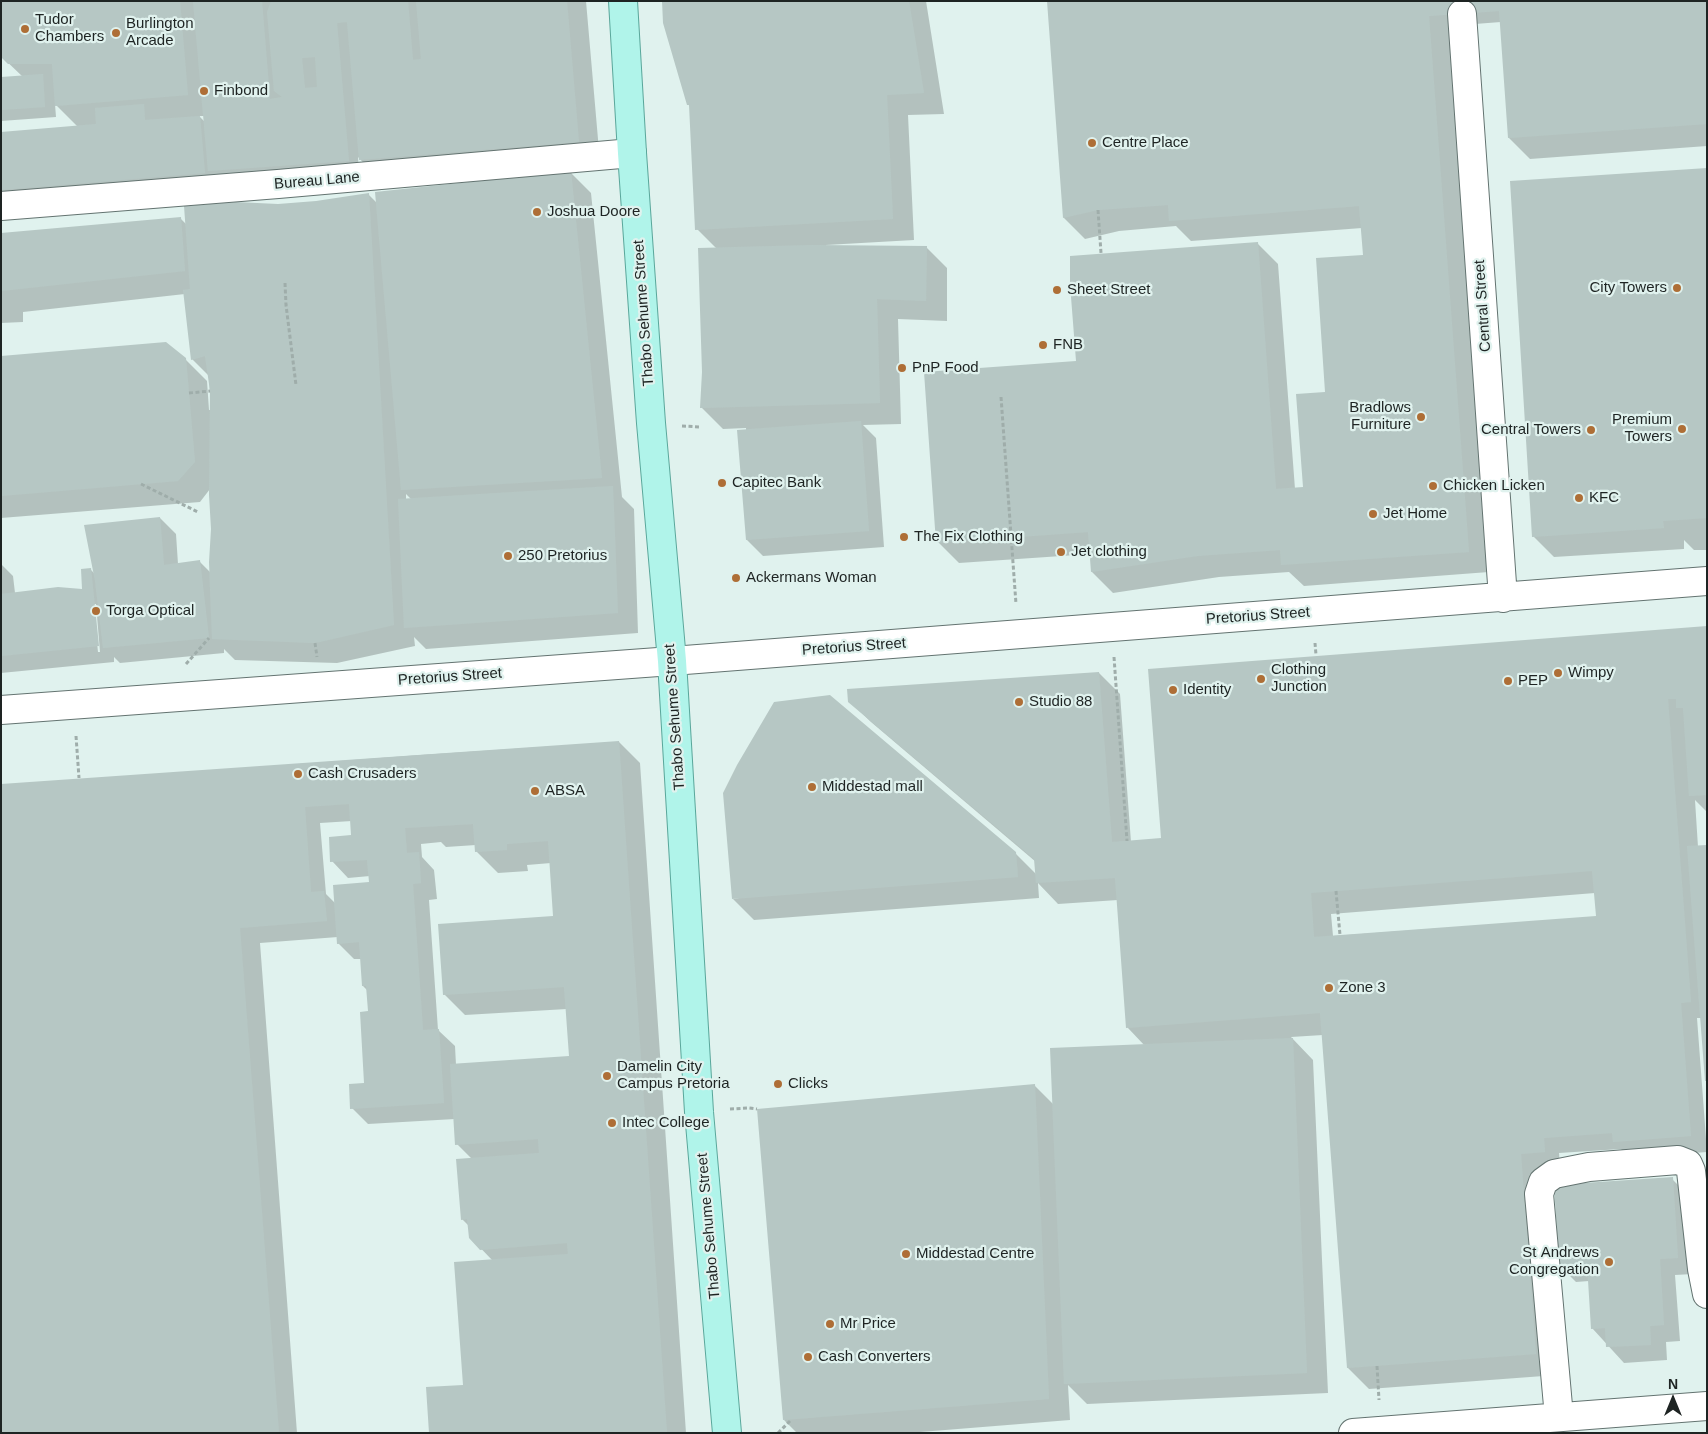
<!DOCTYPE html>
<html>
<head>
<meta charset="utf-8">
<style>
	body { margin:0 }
	#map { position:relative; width:1708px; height:1434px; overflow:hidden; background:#e0f2ee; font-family:Helvetica,sans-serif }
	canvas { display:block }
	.frame { position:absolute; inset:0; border:2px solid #1e2423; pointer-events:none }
	.north { position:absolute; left:1648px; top:1374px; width:50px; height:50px; -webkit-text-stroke:4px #e0f2ee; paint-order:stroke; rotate:0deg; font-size:14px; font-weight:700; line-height:20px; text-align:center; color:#1e2423 }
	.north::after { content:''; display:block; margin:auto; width:18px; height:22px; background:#1e2423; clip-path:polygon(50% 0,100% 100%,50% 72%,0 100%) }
</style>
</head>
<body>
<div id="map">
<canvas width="1708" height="1434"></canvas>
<div class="frame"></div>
<div class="north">N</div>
</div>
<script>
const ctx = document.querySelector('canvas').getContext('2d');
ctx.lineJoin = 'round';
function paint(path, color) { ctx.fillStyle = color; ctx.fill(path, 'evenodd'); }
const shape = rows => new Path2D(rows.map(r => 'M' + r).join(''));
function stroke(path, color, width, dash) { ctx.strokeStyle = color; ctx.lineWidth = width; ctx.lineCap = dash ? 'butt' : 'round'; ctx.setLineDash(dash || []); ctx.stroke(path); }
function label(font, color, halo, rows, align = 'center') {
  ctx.font = font + ' Helvetica,sans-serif'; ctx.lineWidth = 4.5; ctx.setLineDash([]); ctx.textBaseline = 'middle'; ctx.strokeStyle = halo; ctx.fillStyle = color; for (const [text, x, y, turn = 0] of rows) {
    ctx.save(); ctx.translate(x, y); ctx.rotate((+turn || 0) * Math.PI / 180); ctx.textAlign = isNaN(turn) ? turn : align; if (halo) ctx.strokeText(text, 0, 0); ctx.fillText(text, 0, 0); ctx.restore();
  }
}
paint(shape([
	[1,1,586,1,600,162,376,176,358,157,359,172,1,213,1,133,78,127,55,104,56,117,1,121,1,78,23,77,1,56],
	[199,116,204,116,205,122],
	[663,1,926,1,944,114,908,115,914,240,826,245,826,247,926,247,947,268,947,321,898,319,901,424,863,425,876,438,884,547,763,556,747,540,746,428,723,429,702,408,717,249,697,229,690,107,688,104],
	[1048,1,1707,1,1707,146,1530,159,1509,138,1501,22,1449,26,1489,572,1304,586,1289,572,1219,577,1113,593,1092,572,1091,554,959,563,938,542,1077,362,1257,243,1278,264,1295,489,1304,488,1327,393,1364,256,1362,228,1191,241,1176,226,1119,231,1085,239,1064,218],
	[1707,170,1707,550,1694,550,1684,540,1684,549,1554,557,1533,536],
	[570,172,591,193,622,497,634,509,638,633,426,649,414,637,415,646,337,663,235,660,224,649,224,653,120,663,114,657,114,662,1,673,1,564,13,576,15,593,84,590,90,569,95,574,160,518,176,534,178,564,200,562,210,572,212,529,210,489,200,502,1,518,1,357,185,359,207,381,209,410,211,410,209,376,192,359,185,294,23,312,23,322,1,323,1,235,180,218,186,224,278,205,316,202,368,194,377,203],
	[406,494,412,500,406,500],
	[93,604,96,604,100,652,98,652],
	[1707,628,1707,812,1695,800,1698,847,1707,846,1707,1083,1702,1018,1697,1018,1707,1152,1630,1158,1621,1149,1559,1153,1560,1168,1541,1169,1557,1375,1369,1389,1348,1368,1323,1035,1291,1037,1313,1060,1328,1393,1087,1404,1068,1385,1070,1420,908,1433,797,1433,784,1420,1034,1085,1053,1104,1145,1046,1128,1028,1118,900,1058,904,1038,883,1039,898,754,920,733,899,1015,853,1037,875,1036,862,871,722,849,701,1099,673,1120,694,1131,842,1162,839],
	[1595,893,1597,917,1333,936,1331,914],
	[619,742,640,763,686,1433,430,1433,464,1386,492,1260,470,1237,469,1226,462,1219,472,1159,457,1144,455,1119,368,1124,352,1108,366,1084,369,1012,368,991,363,986,361,959,354,959,338,943,338,937,260,943,297,1433,1,1433,1,786,420,755],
	[352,821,353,837,332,861,348,878,370,876,370,883,336,904,326,894,320,823],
	[441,842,446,847,476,845,477,852,498,873,528,871,527,865,551,863,554,917,444,994,465,1015,567,1009,570,1057,456,1065,455,1046,438,1030,429,900,437,899,434,870,422,857,421,844],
	[1672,1179,1688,1195,1693,1274,1675,1275,1680,1341,1666,1342,1667,1360,1624,1363,1592,1328,1589,1281,1576,1282,1560,1266]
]), '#0003');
paint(shape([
	[1,1,180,1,188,95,55,106,52,64,8,64,1,57],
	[193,1,262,1,270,99,282,97,274,91,267,12,271,1,408,1,413,60,421,59,416,1,567,1,579,142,359,160,347,22,337,23,349,161,208,171],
	[315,57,317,87,305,88,302,58],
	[662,1,909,1,924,93,887,95,893,219,695,230,689,105,687,105,663,23],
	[1047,1,1707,1,1707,124,1508,138,1499,11,1429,16,1469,552,1281,565,1280,550,1197,556,1091,572,1088,532,936,543,924,372,1076,361,1070,284,1070,256,1258,242,1276,489,1303,487,1296,394,1325,392,1316,258,1363,255,1359,206,1169,221,1168,205,1098,210,1063,218],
	[43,74,45,107,1,110,1,77],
	[144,104,145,120,200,116,205,173,1,190,1,132,96,124,95,108],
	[1707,168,1707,518,1663,521,1664,528,1532,537,1510,181],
	[571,171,602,478,401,490,375,192],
	[369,193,394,625,315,643,212,639,209,562,211,529,209,495,210,391,205,356,191,360,183,290,190,289,184,206,236,202,278,204,316,201],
	[181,217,185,271,1,291,1,233],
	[814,245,927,246,926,301,877,299,880,403,700,408,702,372,698,248],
	[166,342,186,358,195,462,178,481,1,496,1,356],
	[861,421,869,531,746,540,737,430],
	[613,486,618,613,404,628,398,499],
	[160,517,164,565,200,560,209,638,103,648,95,581,84,525],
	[91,568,99,646,1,656,1,594,58,587,82,589,81,569],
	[1707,626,1707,795,1689,796,1683,708,1676,708,1676,699,1668,699,1691,1002,1681,1003,1691,1136,1613,1142,1612,1133,1544,1138,1545,1152,1521,1154,1536,1354,1347,1368,1320,1013,1126,1028,1115,878,1036,883,1034,859,848,702,847,689,1099,672,1112,842,1161,838,1148,669],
	[1592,871,1596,916,1314,937,1311,893],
	[830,695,1016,852,1018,877,732,899,723,793,737,765,774,702],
	[619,741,667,1433,429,1433,426,1387,463,1385,454,1262,568,1254,567,1243,480,1250,469,1238,467,1219,461,1220,456,1159,539,1153,538,1139,455,1145,450,1064,569,1056,564,987,443,995,438,924,553,916,548,841,507,844,507,850,475,852,473,824,405,828,407,853,419,852,421,883,413,884,423,1030,439,1029,444,1103,350,1109,349,1084,364,1083,360,1012,368,1011,366,986,362,986,359,942,337,944,333,885,369,882,367,860,330,862,329,837,351,835,349,804,305,807,311,892,324,891,327,921,240,928,279,1433,1,1433,1,784],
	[1707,845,1707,1081,1705,1081,1687,846],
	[1293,1038,1307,1373,1064,1384,1050,1048],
	[1035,1084,1049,1399,783,1420,757,1109],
	[1673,1177,1678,1258,1660,1259,1664,1325,1650,1326,1651,1345,1606,1347,1605,1328,1591,1329,1587,1264,1559,1266,1554,1185]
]), '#b6c7c4');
const minor = shape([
	[1462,14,1503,598],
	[1,206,278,184,632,153],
	[1,710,672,661,1707,581],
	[1559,1417,1539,1194,1543,1182,1554,1174,1589,1167,1678,1160,1688,1164,1691,1171,1702,1269,1707,1294],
	[1353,1433,1707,1406]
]);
const major = shape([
	[623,1,632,153,651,423,672,661,699,1112,727,1433]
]);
stroke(minor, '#637370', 30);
stroke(major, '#5aa79b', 30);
stroke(shape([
	[1098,210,1101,253],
	[285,283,286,305,296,385],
	[189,393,210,391],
	[1001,397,1016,604],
	[682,426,701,427],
	[141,484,198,512],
	[315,643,317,657],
	[1315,643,1316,655],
	[1114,657,1127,841],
	[186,664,209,638],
	[76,736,79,778],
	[1336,891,1340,935],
	[730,1109,749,1108,757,1109],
	[1377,1366,1379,1400],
	[778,1433,791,1420]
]), '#9fadaa', 3, [4, 2.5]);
stroke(minor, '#fff', 28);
stroke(major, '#b0f4ea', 28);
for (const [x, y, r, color] of [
	[25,29,5,"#ae6e36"],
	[116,33,5,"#ae6e36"],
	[204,91,5,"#ae6e36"],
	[1092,143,5,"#ae6e36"],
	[537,212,5,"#ae6e36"],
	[1677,288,5,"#ae6e36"],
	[1057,290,5,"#ae6e36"],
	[1043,345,5,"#ae6e36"],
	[902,368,5,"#ae6e36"],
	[1421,417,5,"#ae6e36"],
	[1682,429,5,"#ae6e36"],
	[1591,430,5,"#ae6e36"],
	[722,483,5,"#ae6e36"],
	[1433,486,5,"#ae6e36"],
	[1579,498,5,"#ae6e36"],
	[1373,514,5,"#ae6e36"],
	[904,537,5,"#ae6e36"],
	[1061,552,5,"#ae6e36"],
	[508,556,5,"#ae6e36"],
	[736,578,5,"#ae6e36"],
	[96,611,5,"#ae6e36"],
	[1558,673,5,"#ae6e36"],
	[1261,679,5,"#ae6e36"],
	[1508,681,5,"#ae6e36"],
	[1173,690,5,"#ae6e36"],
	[1019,702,5,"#ae6e36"],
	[298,774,5,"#ae6e36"],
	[812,787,5,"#ae6e36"],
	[535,791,5,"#ae6e36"],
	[1329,988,5,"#ae6e36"],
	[607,1076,5,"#ae6e36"],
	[778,1084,5,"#ae6e36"],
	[612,1123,5,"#ae6e36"],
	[906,1254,5,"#ae6e36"],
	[1609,1262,5,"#ae6e36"],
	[830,1324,5,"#ae6e36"],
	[808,1357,5,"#ae6e36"]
]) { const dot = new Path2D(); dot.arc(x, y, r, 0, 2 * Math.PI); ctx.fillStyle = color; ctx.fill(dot); stroke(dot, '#e0f2ee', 2); }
label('15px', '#1e2423', '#e0f2ee', [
	["Tudor",35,20],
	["Chambers",35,37],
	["Burlington",126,24],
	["Arcade",126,41],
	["Finbond",214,91],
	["Centre Place",1102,143],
	["Joshua Doore",547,212],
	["City Towers",1667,288,"right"],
	["Sheet Street",1067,290],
	["FNB",1053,345],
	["PnP Food",912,368],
	["Bradlows",1411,408,"right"],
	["Furniture",1411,425,"right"],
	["Premium",1672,420,"right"],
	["Towers",1672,437,"right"],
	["Central Towers",1581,430,"right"],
	["Capitec Bank",732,483],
	["Chicken Licken",1443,486],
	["KFC",1589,498],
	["Jet Home",1383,514],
	["The Fix Clothing",914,537],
	["Jet clothing",1071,552],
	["250 Pretorius",518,556],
	["Ackermans Woman",746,578],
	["Torga Optical",106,611],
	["Clothing",1271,670],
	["Junction",1271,687],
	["Wimpy",1568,673],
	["PEP",1518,681],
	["Identity",1183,690],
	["Studio 88",1029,702],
	["Cash Crusaders",308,774],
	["Middestad mall",822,787],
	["ABSA",545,791],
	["Zone 3",1339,988],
	["Damelin City",617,1067],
	["Campus Pretoria",617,1084],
	["Clicks",788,1084],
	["Intec College",622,1123],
	["St Andrews",1599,1253,"right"],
	["Congregation",1599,1270,"right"],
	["Middestad Centre",916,1254],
	["Mr Price",840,1324],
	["Cash Converters",818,1357]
], 'left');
label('15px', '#1e2423', '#e0f2ee', [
	["Bureau Lane",317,181,-5],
	["Central Street",1483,306,-94],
	["Thabo Sehume Street",644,313,-94],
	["Pretorius Street",1258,616,-4],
	["Pretorius Street",854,647,-4],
	["Pretorius Street",450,677,-4],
	["Thabo Sehume Street",675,717,-94],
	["Thabo Sehume Street",709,1226,-95]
]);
</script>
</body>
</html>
